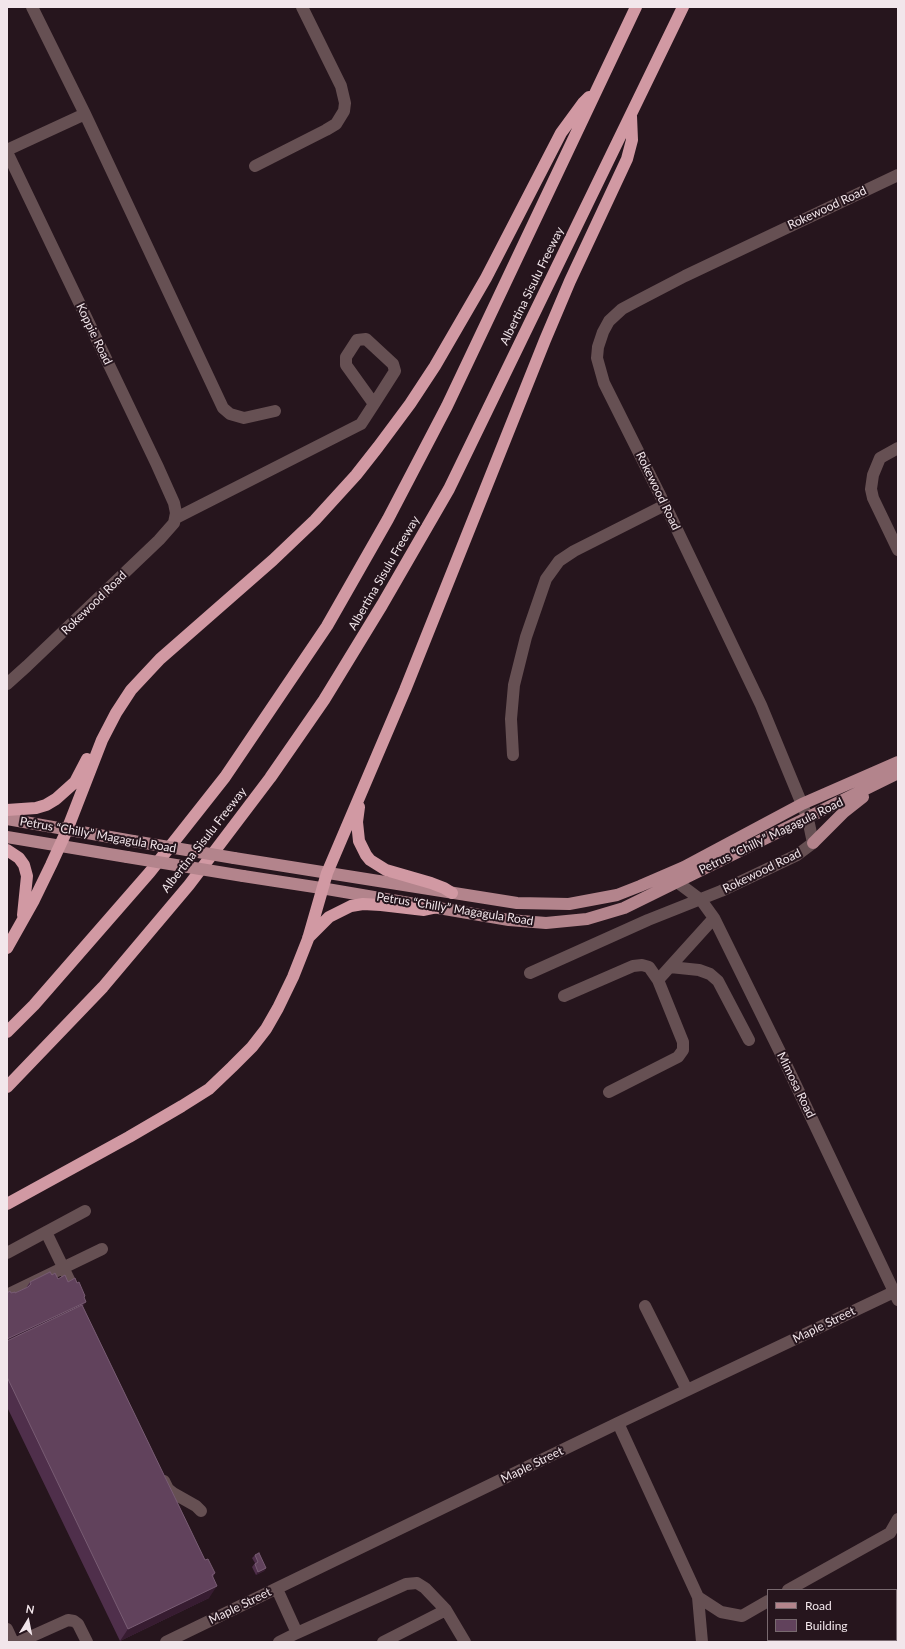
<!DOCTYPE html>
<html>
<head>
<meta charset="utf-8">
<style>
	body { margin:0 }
	#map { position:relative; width:905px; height:1649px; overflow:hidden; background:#26151d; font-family:Lato,sans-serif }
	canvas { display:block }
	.frame { position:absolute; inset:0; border:8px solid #f2e6eb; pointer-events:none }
	.legend { position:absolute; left:767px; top:1589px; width:130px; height:52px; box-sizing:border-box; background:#26151d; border:1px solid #78696f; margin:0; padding:5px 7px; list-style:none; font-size:12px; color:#f2e6eb }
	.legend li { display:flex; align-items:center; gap:8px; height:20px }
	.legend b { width:20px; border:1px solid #78696f }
	.north { position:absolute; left:8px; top:1601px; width:40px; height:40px; -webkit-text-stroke:3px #26151d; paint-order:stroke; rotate:10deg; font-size:11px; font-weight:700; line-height:16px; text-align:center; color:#f2e6eb }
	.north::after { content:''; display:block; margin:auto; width:14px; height:18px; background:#f2e6eb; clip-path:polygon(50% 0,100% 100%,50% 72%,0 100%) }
</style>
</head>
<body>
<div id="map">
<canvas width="905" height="1649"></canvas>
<div class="frame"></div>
<ul class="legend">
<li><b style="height:5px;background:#b3848c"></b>Road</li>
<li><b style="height:11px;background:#61425c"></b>Building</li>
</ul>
<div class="north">N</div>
</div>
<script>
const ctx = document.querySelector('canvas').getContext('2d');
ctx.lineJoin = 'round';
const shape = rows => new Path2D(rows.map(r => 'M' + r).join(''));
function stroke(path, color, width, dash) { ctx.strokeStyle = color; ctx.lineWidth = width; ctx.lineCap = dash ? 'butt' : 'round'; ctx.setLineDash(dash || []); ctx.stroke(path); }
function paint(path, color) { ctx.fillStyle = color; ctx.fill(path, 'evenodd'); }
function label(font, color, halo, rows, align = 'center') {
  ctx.font = font + ' Lato,sans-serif'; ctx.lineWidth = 4; ctx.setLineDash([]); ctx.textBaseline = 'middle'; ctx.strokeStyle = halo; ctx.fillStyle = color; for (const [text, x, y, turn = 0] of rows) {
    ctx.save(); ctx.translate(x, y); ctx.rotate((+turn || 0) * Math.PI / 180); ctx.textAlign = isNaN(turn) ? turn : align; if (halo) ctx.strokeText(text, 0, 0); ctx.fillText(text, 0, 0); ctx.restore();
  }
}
stroke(shape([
	[32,7,85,114,223,408,230,414,244,418,275,411],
	[7,150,85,114],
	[7,152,157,465,174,503,176,513,174,523,159,540,27,666,7,684],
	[255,166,326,130,336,124,344,111,345,103,341,86,302,7],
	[898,448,880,458,873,475,871,489,873,498,898,550],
	[176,518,361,424,374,404,395,371,393,364,366,339,357,340,346,357,346,365,374,404],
	[513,755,511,719,514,685,526,637,546,579,559,561,574,551,665,505],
	[677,882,701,900,714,918,782,1056,898,1300],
	[670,967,699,970,710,974,718,981,749,1040],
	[530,973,648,920,721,891,797,855,813,843,808,819,761,705,670,515,604,383,597,358,598,347,603,332,609,321,622,309,637,301,685,276,898,175],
	[564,996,633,966,642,965,649,967,658,980],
	[609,1092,678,1057,683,1050,683,1042,658,980,714,918],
	[46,1232,77,1296],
	[7,1253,85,1211],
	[7,1295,102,1249],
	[645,1306,687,1390],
	[618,1423,698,1597,721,1612,742,1616,768,1601],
	[164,1481,168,1489,173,1493,196,1506,201,1511],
	[277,1589,297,1633,406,1584,417,1583,425,1588,446,1610,465,1642],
	[788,1590,890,1533,898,1519],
	[698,1597,702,1642],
	[7,1629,13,1642],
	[19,1642,68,1620,74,1621,78,1624,87,1642],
	[166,1642,618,1423,898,1290],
	[279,1642,297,1633],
	[383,1642,446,1610]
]), '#665053', 12);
stroke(shape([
	[7,819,133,841],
	[7,837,127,857],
	[813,843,844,812,863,797],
	[234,858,517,903,569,904,617,895,640,886,684,867,802,804,898,762],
	[243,876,321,888,509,920,546,923,587,919,624,908,898,773]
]), '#b3848c', 12);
stroke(shape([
	[359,807,357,822,359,841,366,855,370,860,386,870,431,883,444,888,452,893],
	[7,810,36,808,46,805,56,799,75,782,87,759],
	[7,850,19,858,24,865,27,876,23,915],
	[308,938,329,917,351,906,363,904,381,905,424,910,438,907],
	[7,948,34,900,51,865,67,830,102,740,116,713,131,690,160,659,273,560,315,520,356,475,378,447,410,404,435,366,486,278,561,133,583,103,589,97],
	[7,1032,34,1005,150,872,225,777,327,626,388,519,447,406,636,7],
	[7,1087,103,987,189,885,270,778,324,700,382,605,449,489,683,7],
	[7,1204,129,1137,182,1106,209,1089,232,1067,252,1047,266,1029,278,1008,293,977,308,939,327,873,405,690,545,340,570,281,627,159,632,140,631,116]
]), '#d199a3', 12);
stroke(shape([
	[133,841,234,858],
	[127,857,243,876]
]), '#b3848c', 12);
paint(shape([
	[52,1275,58,1279,68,1282,84,1297,83,1307,205,1560,215,1573,213,1577,209,1598,120,1641,7,1407,7,1293,15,1293,26,1288,30,1282],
	[255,1555,266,1568,264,1571,256,1575,252,1567,255,1563,252,1558]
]), '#4f2f4b');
paint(shape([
	[85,1296,78,1305,86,1302,78,1314,7,1347,7,1339],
	[266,1568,264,1571,256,1575,258,1572],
	[217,1586,209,1598,120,1641,128,1629]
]), '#371c31');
const building = shape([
	[50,1272,52,1275,55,1273,58,1279,65,1275,68,1282,75,1278,77,1283,79,1282,85,1296,84,1297,86,1302,7,1339,7,1293,10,1291,11,1293,15,1292,15,1293,28,1287,31,1284,30,1282,50,1272],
	[82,1305,205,1560,208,1559,215,1573,212,1575,217,1586,128,1629,7,1377,7,1341,82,1305],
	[259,1553,266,1568,258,1572,255,1564,258,1562,255,1555,259,1553]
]);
paint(building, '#61425c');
stroke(building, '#785c73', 1);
label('12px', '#f2e6eb', '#26151d', [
	["Rokewood Road",827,208,-25],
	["Albertina Sisulu Freeway",532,286,-64],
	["Koppie Road",94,334,64],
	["Rokewood Road",658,491,64],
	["Albertina Sisulu Freeway",384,573,-60],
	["Rokewood Road",94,603,-44],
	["Petrus “Chilly” Magagula Road",98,835,10],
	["Petrus “Chilly” Magagula Road",771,836,-26],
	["Albertina Sisulu Freeway",204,840,-52],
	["Rokewood Road",762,871,-26],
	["Petrus “Chilly” Magagula Road",455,909,9],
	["Mimosa Road",796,1085,64],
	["Maple Street",824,1325,-26],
	["Maple Street",532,1465,-26],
	["Maple Street",240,1606,-26]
]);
</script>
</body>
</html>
